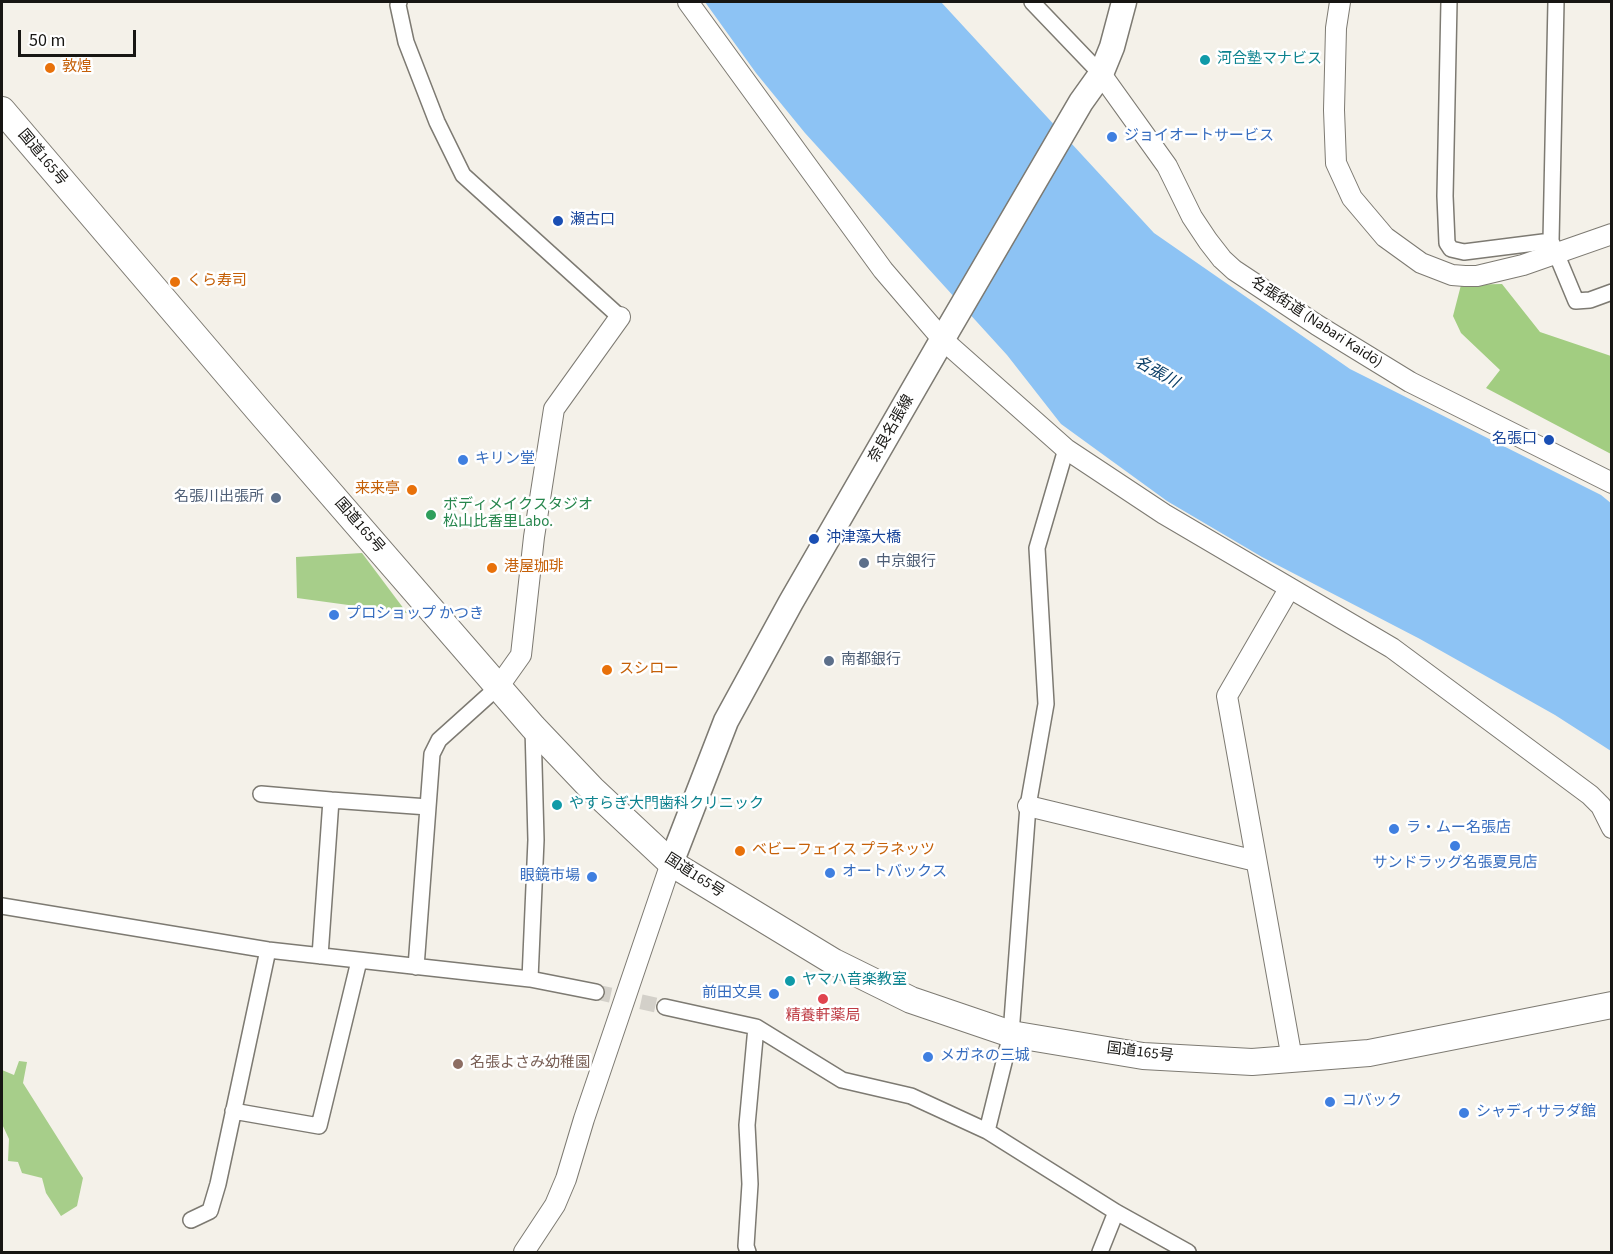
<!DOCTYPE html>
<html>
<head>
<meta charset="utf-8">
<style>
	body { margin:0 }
	#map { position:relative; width:1613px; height:1254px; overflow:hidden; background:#f4f1e9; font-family:"Source Sans 3",sans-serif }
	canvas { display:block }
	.frame { position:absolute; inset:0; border:3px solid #171613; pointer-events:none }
	.scale { position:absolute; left:18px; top:30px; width:118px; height:27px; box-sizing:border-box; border:3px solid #171613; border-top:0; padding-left:8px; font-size:18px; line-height:21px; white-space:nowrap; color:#171613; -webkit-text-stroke:4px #fff; paint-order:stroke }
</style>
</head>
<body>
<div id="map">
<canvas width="1613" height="1254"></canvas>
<div class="frame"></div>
<div class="scale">50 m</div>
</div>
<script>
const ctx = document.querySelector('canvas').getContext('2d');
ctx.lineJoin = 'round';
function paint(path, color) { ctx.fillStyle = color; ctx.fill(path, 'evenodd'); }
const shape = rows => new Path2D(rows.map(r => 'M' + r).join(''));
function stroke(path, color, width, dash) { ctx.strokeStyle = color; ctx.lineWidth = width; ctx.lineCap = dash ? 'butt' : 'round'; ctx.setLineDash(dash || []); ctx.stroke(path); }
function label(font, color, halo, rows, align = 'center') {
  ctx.font = font + ' "Source Sans 3","Noto Sans JP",sans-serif'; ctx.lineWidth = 5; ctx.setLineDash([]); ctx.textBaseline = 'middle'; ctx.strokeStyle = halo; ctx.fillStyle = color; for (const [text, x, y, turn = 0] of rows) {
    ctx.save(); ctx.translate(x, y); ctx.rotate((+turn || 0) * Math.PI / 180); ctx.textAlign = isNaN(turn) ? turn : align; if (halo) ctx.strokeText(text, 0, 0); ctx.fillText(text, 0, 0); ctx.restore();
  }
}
paint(shape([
	[362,553,407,613,297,598,296,557],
	[19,1061,27,1062,23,1083,83,1178,77,1206,61,1216,46,1193,42,1178,22,1173,18,1162,8,1161,9,1139,2,1124,2,1070,14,1075]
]), '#a7ce8a');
paint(shape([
	[1502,284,1540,332,1611,356,1611,454,1486,388,1500,370,1461,333,1453,316,1461,285]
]), '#a2cd81');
paint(shape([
	[705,2,941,2,1154,233,1350,369,1601,495,1612,504,1611,751,1555,715,1420,639,1262,557,1167,501,1061,424,1007,355,805,133,756,73]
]), '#8dc3f4');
stroke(shape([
	[596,992,665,1007]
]), '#d3d0c9', 15, [15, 8]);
const minor = shape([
	[399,2,398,5,406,42,437,122,463,175,620,317],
	[1032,2,1101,74],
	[1449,2,1445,196,1447,243,1451,249,1464,252,1551,241],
	[1556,2,1551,241,1576,301,1590,300,1612,292],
	[261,794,331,800],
	[2,906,268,950,530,979,596,992],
	[320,956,331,800,428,807],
	[416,967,432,754,439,740,499,686],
	[530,979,536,840,533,727],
	[665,1007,756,1027,842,1080,911,1096,987,1131,1116,1212,1188,1252],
	[233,1111,319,1126,359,961],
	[987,1131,1011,1034,1028,806,1046,704,1037,548,1066,449],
	[191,1220,210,1211,218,1184,268,950],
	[748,1252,746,1246,750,1184,747,1125,756,1027],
	[1100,1252,1116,1212]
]);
const tertiary = shape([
	[688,2,883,270,943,340,1066,449,1164,514,1392,648,1590,795,1601,806,1612,828],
	[1340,2,1336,28,1334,110,1336,163,1352,198,1385,237,1421,263,1452,275,1465,276,1477,276,1523,265,1612,234],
	[1101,74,1167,166,1192,217,1208,241,1222,259,1234,270,1317,325,1410,382,1612,483],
	[1289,589,1227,696,1292,1059],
	[499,686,521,655,534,537,554,409,620,317],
	[1028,806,1256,861],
	[524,1252,555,1205,566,1179,584,1119,671,863]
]);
const primary = shape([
	[671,863,726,721,791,602,949,328,1081,102,1101,74,1112,47,1124,2]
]);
const trunk = shape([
	[2,110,259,411,533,727,592,789,671,863,834,962,911,1000,1011,1034,1143,1056,1252,1062,1369,1053,1612,1005]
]);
stroke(minor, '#7d7a72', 18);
stroke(tertiary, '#7d7a72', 22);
stroke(primary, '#7d7a72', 27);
stroke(trunk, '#7d7a72', 28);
stroke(minor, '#fff', 15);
stroke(tertiary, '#fff', 20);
stroke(primary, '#fff', 24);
stroke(trunk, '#fff', 26);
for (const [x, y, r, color] of [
	[1205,60,6,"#0f9aa8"],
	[50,68,6,"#e8710a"],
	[1112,137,6,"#3f7fe0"],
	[558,221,6,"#1a4fb4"],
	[175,282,6,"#e8710a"],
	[1549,440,6,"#1a4fb4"],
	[463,460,6,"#3f7fe0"],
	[412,490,6,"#e8710a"],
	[276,498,6,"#5c6f8a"],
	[431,515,6,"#2e9e5b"],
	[814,539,6,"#1a4fb4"],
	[864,563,6,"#5c6f8a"],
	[492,568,6,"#e8710a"],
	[334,615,6,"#3f7fe0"],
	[829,661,6,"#5c6f8a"],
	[607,670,6,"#e8710a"],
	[557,805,6,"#0f9aa8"],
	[1394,829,6,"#3f7fe0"],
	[1455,846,6,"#3f7fe0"],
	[740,851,6,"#e8710a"],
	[830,873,6,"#3f7fe0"],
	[592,877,6,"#3f7fe0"],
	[790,981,6,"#0f9aa8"],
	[774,994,6,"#3f7fe0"],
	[823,999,6,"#e0444e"],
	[928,1057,6,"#3f7fe0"],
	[458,1064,6,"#8d6e63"],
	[1330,1102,6,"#3f7fe0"],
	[1464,1113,6,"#3f7fe0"]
]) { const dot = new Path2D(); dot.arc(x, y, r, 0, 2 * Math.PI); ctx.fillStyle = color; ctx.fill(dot); stroke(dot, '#fff', 2); }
label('15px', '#0d838f', '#fff', [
	["河合塾マナビス",1217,60],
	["やすらぎ大門歯科クリニック",569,805],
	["ヤマハ音楽教室",802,981]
], 'left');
label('15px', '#c56008', '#fff', [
	["敦煌",62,68],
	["くら寿司",187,282],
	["来来亭",400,490,"right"],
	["港屋珈琲",504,568],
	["スシロー",619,670],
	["ベビーフェイス プラネッツ",752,851]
], 'left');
label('15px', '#366cbe', '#fff', [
	["ジョイオートサービス",1124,137],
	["キリン堂",475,460],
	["プロショップ かつき",346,615],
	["ラ・ムー名張店",1406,829],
	["サンドラッグ名張夏見店",1455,864,"center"],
	["オートバックス",842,873],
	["眼鏡市場",580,877,"right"],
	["前田文具",762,994,"right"],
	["メガネの三城",940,1057],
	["コバック",1342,1102],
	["シャディサラダ館",1476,1113]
], 'left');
label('15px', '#171613', '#fff', [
	["国道165号",42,158,50],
	["名張街道 (Nabari Kaidō)",1316,323,33],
	["奈良名張線",892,429,-60],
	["国道165号",359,526,49],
	["国道165号",694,876,33],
	["国道165号",1140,1053,7]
]);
label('15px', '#164399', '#fff', [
	["瀬古口",570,221],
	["名張口",1537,440,"right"],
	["沖津藻大橋",826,539]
], 'left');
label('15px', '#4e5e75', '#fff', [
	["名張川出張所",264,498,"right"],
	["中京銀行",876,563],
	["南都銀行",841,661]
], 'left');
label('15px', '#27864d', '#fff', [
	["ボディメイクスタジオ",443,506],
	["松山比香里Labo.",443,523]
], 'left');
label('15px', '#be3a42', '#fff', [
	["精養軒薬局",823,1017]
]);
label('15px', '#785e54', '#fff', [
	["名張よさみ幼稚園",470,1064]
], 'left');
label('italic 16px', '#093d65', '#fff', [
	["名張川",1156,373,29]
]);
</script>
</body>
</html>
